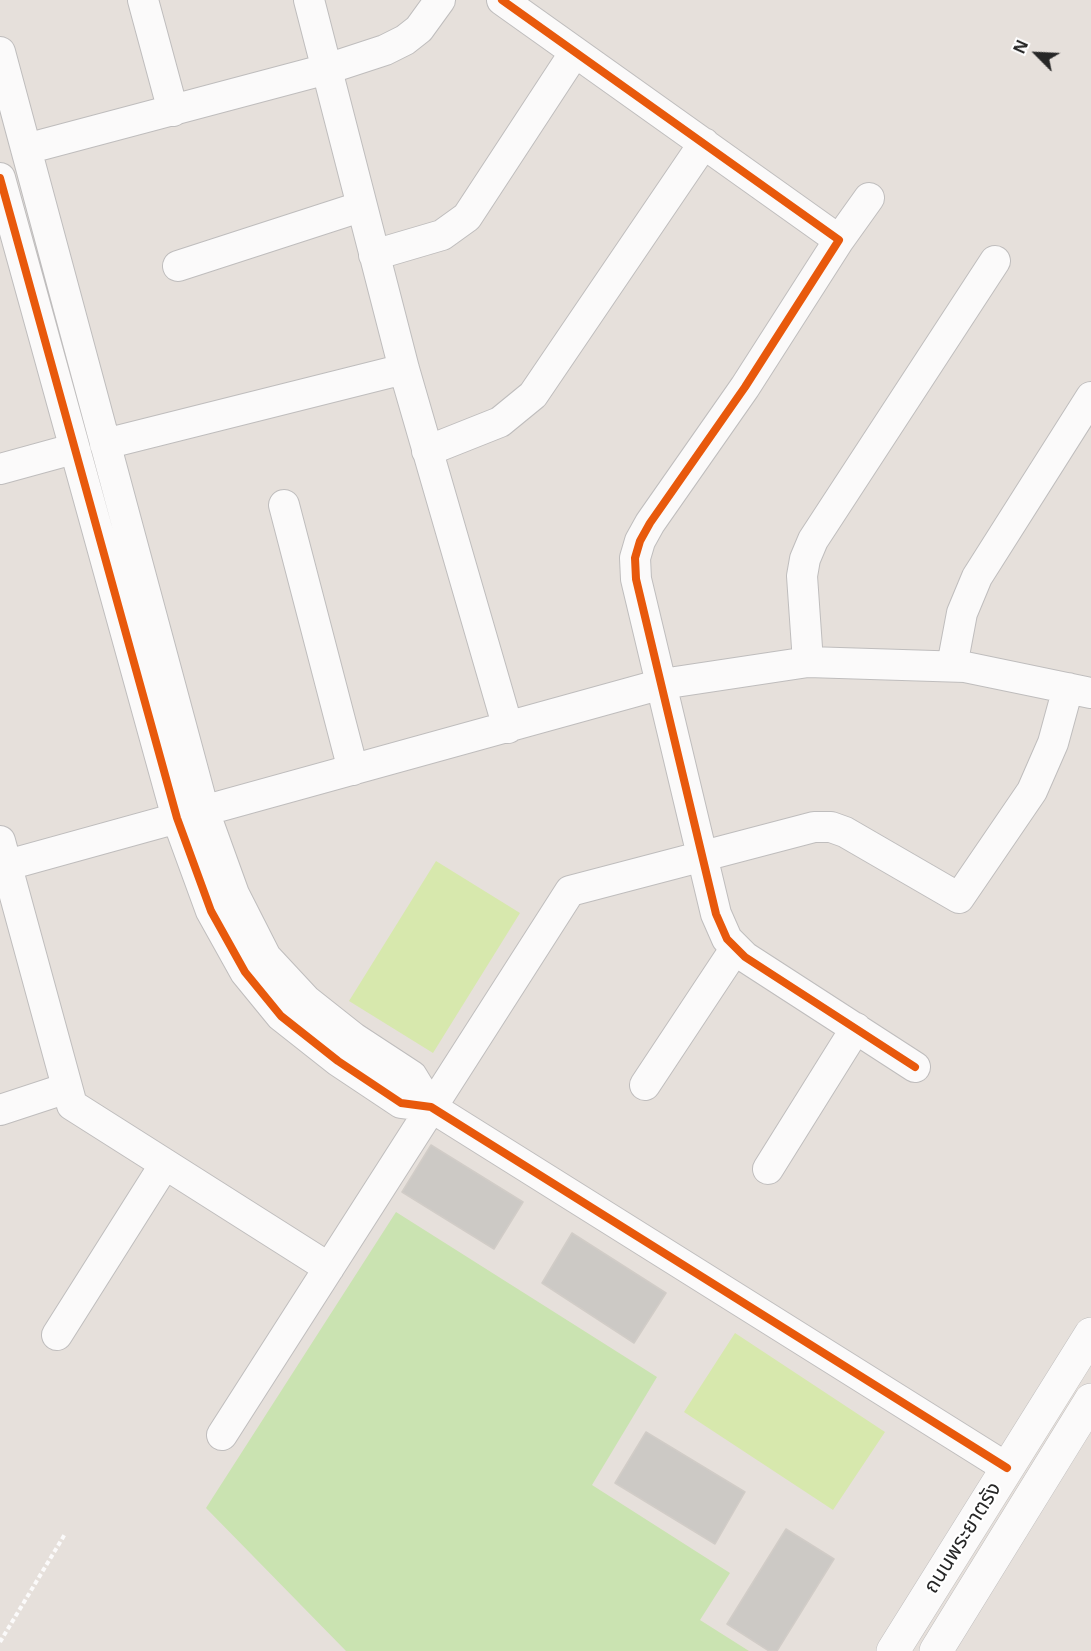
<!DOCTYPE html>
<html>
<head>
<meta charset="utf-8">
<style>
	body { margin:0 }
	#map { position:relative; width:1091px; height:1651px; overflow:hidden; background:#e6e0db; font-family:"Open Sans",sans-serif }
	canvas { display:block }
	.north { position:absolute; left:1007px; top:24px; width:60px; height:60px; -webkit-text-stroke:4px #fff; paint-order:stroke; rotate:294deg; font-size:16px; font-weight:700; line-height:24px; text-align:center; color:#272727 }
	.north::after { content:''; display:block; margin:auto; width:21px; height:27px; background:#272727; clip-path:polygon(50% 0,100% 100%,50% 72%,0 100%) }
</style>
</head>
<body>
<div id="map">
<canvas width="1091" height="1651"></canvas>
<div class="north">N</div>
</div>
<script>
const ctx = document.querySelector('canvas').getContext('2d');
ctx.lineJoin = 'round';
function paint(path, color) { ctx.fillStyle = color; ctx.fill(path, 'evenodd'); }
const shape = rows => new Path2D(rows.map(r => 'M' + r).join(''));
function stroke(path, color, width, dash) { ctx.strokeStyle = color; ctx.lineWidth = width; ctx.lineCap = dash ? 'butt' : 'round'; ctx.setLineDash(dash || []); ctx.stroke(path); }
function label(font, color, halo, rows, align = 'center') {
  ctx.font = font + ' "Open Sans","Noto Sans Thai",sans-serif'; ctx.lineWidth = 4.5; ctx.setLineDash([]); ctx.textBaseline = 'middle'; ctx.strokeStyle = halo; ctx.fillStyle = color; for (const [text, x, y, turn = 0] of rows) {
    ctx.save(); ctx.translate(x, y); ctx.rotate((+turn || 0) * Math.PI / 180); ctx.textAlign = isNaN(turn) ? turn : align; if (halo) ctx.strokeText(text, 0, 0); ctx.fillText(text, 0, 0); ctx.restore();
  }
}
paint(shape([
	[396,1212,657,1377,592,1485,730,1573,700,1620,749,1651,346,1651,206,1508]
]), '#cae3b1');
paint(shape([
	[436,861,520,913,433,1053,349,1001],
	[735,1333,885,1432,833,1510,684,1412]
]), '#d7e8ad');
const building = shape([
	[431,1145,523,1202,494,1249,402,1192,431,1145],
	[572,1233,666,1293,634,1343,542,1283,572,1233],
	[646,1432,745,1492,715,1544,615,1483,646,1432],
	[786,1529,834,1559,777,1651,769,1651,727,1624,786,1529]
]);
paint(building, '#ccc9c5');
stroke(building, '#d1ccc7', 1.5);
const street = shape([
	[143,0,173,111],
	[309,0,404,369,508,728],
	[502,0,839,240,745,387,650,523,640,541,635,558,636,579,716,914,727,939,745,957,915,1067],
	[0,52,204,811,234,894,266,957,306,1000,354,1038,412,1076,431,1107],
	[26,149,327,69,385,50,405,40,419,29,440,0],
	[0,178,177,818,211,911,245,972,281,1016,338,1061,401,1103,431,1107,1007,1468],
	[839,240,869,198],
	[374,255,442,235,467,217,575,52],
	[178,266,360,207],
	[105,444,404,369],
	[427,451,500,422,533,395,704,143],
	[0,469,73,449],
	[284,505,353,770],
	[808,662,802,576,805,559,813,540,995,261],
	[952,666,962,613,977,577,1091,397],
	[0,841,72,1105,329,1268],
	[0,867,662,684,808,662,965,667,1091,693],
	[645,1085,735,949],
	[0,1110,67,1088],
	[768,1169,856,1028],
	[57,1335,165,1164],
	[222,1435,570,891,814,827,831,827,845,832,959,898,1032,791,1053,743,1068,688]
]);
const secondary = shape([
	[893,1651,1091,1334],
	[936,1651,1091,1400]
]);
stroke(street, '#bfbdbd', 32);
stroke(secondary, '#bfbdbd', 34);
stroke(shape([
	[0,1642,65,1534]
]), '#fbfafa', 4, [4.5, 3]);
stroke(street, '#fbfafa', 30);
stroke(secondary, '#fbfafa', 33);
stroke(shape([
	[502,0,839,240,745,387,650,523,640,541,635,558,636,579,716,914,727,939,745,957,915,1067],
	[0,178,177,818,211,911,245,972,281,1016,338,1061,401,1103,431,1107,1007,1468]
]), '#e8590c', 8);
label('21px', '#272727', '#fff', [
	["ถนนพระยาตรัง",963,1538,-58]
]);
</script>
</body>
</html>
